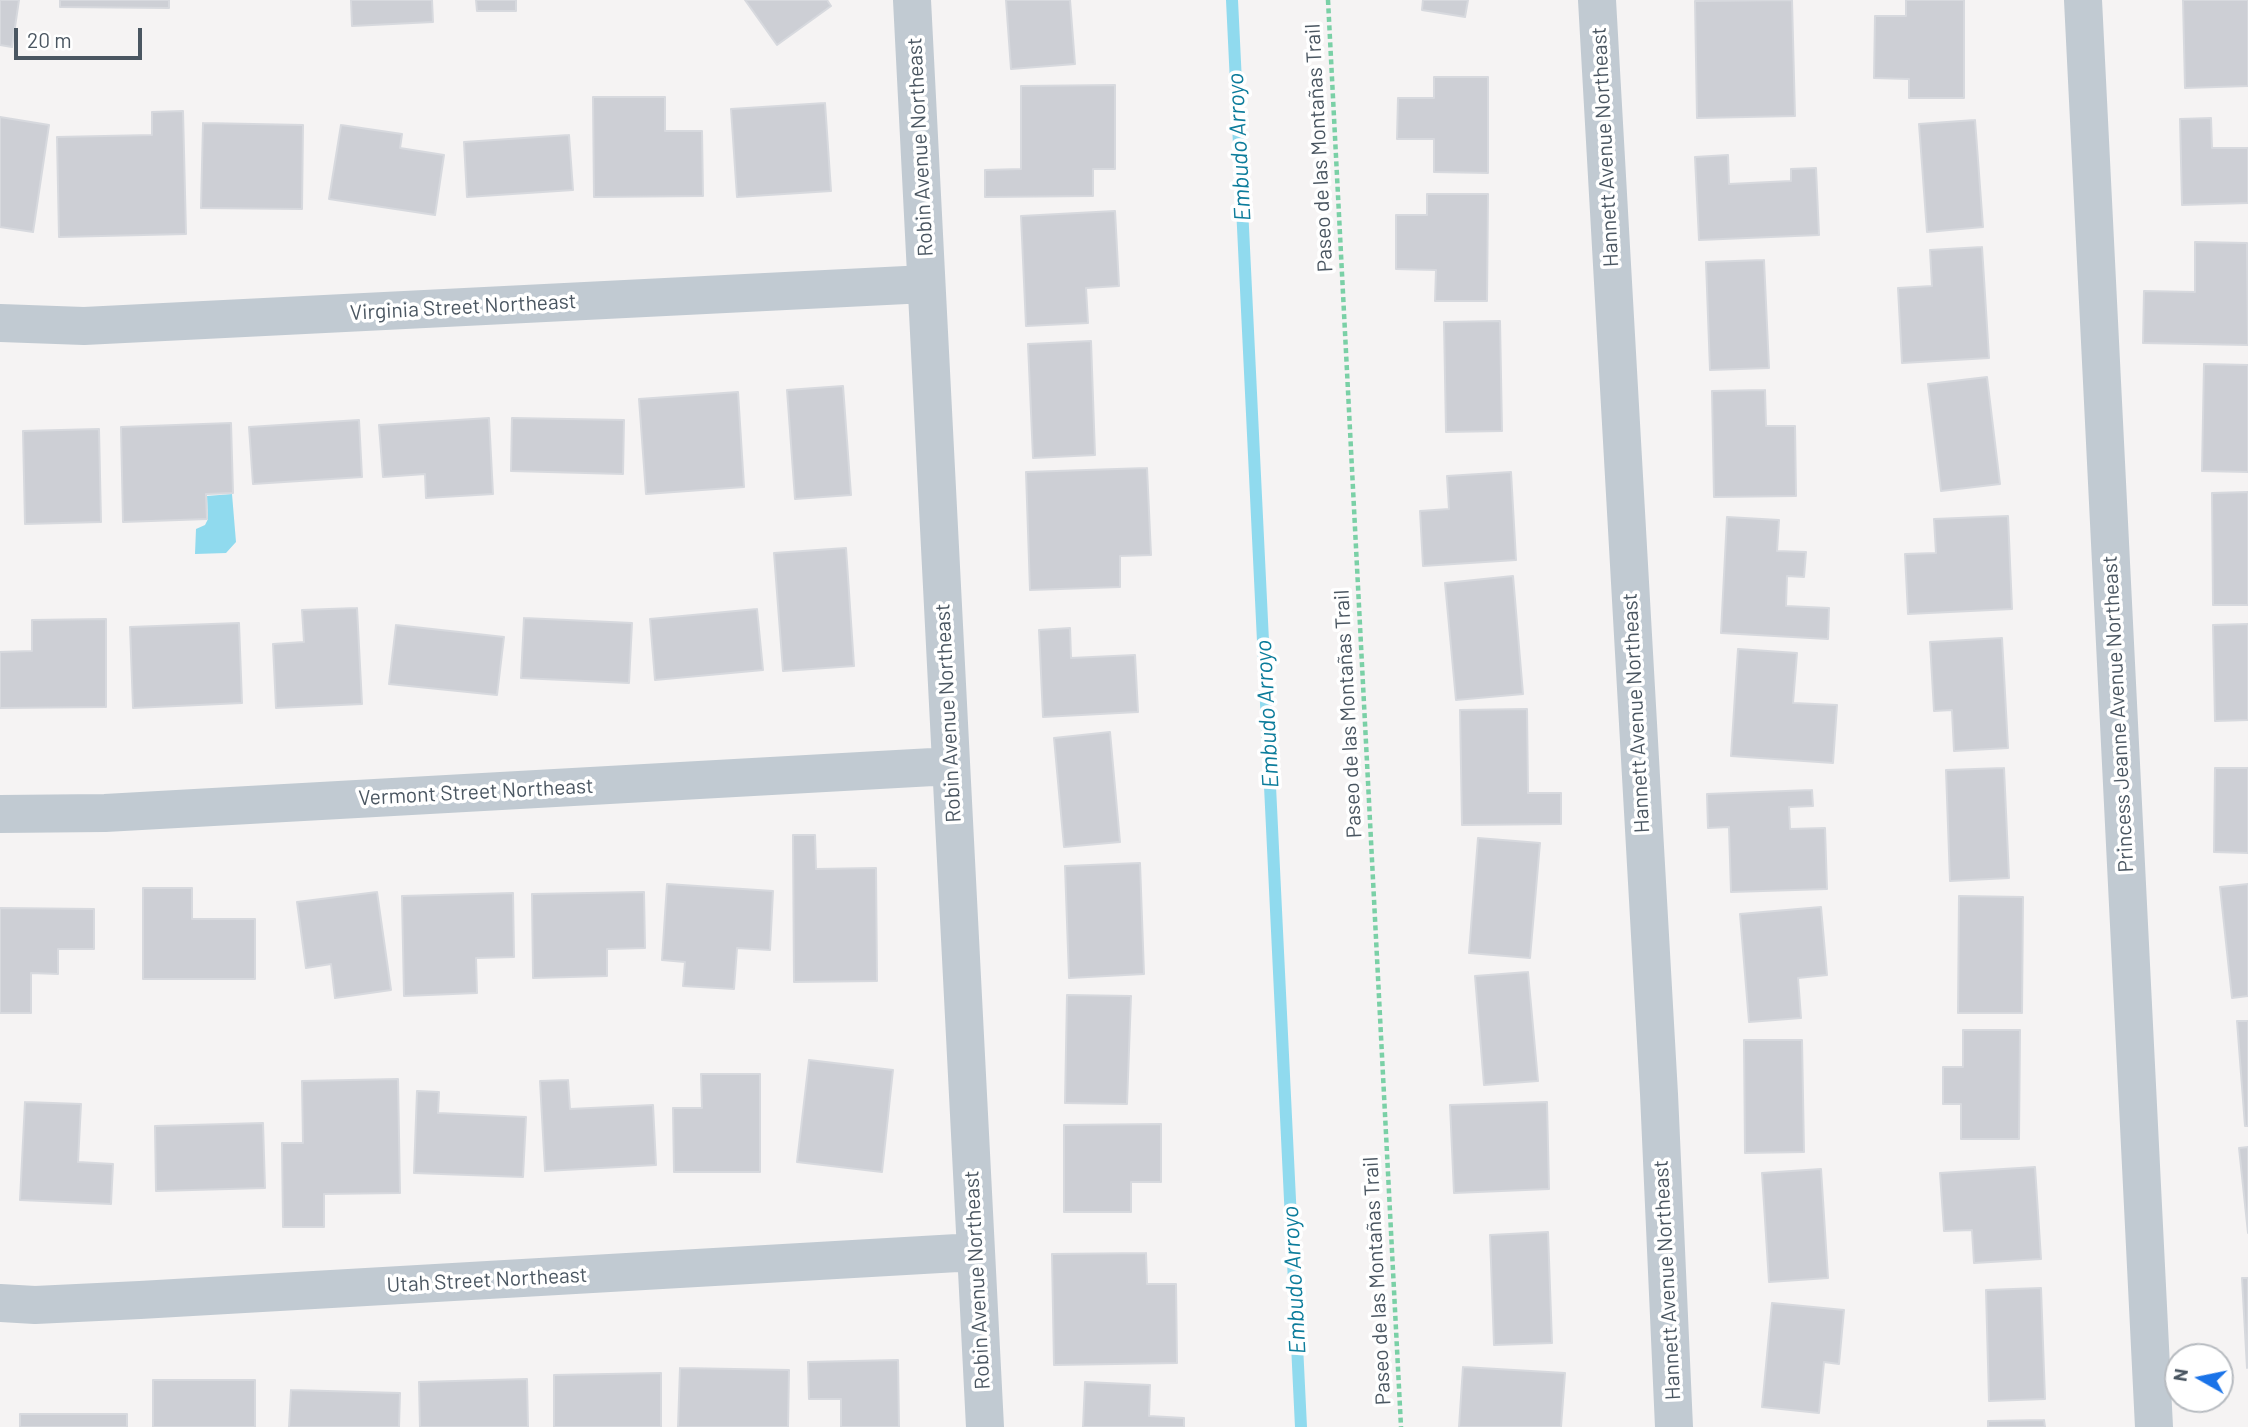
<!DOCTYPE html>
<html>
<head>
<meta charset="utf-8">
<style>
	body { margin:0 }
	#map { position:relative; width:2248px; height:1427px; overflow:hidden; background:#f5f3f3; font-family:Barlow,sans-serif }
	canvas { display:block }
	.north { position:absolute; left:2164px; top:1343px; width:70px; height:70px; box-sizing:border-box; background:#fff; border:2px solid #b7bbc0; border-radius:50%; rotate:279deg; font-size:19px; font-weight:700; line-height:28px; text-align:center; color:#4a5661 }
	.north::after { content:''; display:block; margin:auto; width:24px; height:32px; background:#1a73e8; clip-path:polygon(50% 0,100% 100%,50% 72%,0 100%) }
	.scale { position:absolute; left:14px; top:28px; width:128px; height:32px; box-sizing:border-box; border:4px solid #4a5661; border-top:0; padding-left:9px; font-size:21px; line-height:24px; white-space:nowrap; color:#4a5661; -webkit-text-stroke:5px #fff; paint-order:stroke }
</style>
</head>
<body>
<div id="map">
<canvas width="2248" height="1427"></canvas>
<div class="north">N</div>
<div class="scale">20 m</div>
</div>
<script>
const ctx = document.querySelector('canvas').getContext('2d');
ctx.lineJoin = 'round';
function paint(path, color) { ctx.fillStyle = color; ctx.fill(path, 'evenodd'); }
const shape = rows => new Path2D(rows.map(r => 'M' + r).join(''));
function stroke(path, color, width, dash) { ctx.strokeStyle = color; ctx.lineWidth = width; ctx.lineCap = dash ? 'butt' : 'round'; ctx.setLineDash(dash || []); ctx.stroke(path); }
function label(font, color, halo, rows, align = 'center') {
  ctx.font = font + ' Barlow,sans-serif'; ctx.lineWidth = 7; ctx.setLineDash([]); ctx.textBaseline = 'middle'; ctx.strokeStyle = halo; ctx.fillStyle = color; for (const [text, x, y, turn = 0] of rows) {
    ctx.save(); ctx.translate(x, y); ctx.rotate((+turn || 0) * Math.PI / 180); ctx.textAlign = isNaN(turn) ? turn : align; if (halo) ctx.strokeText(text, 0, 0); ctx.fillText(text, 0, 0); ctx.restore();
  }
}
paint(shape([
	[232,494,236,542,226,553,195,554,196,529,205,525,208,519,207,496]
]), '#90daee');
stroke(shape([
	[1232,0,1301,1427]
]), '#90daee', 12);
const building = shape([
	[0,0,19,0,12,47,0,45,0,0],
	[60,0,169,0,169,8,60,7,60,0],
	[351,0,432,0,433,22,352,26,351,0],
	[476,0,516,0,516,11,477,11,476,0],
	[745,0,827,0,831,6,777,45,745,0],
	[1006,0,1070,0,1075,64,1011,69,1006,0],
	[1423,0,1468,0,1465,17,1422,10,1423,0],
	[1792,0,1795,116,1697,118,1695,1,1792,0],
	[1906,0,1964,0,1964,98,1909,98,1909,79,1874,78,1875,16,1906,16,1906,0],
	[2183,0,2248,0,2248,86,2185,88,2183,0],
	[1434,77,1488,77,1488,173,1434,172,1434,139,1397,139,1398,98,1434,98,1434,77],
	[1115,85,1115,169,1093,169,1093,196,985,197,985,170,1021,169,1021,86,1115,85],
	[593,97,665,97,665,131,702,131,703,196,594,197,593,97],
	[825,103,831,191,737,197,731,109,825,103],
	[183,111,186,234,59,237,57,137,152,135,152,112,183,111],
	[0,117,49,125,33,232,0,227,0,117],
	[2211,118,2212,148,2248,148,2248,203,2182,205,2180,119,2211,118],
	[1975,120,1983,227,1927,232,1919,124,1975,120],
	[203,123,303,125,302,209,201,208,203,123],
	[341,125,402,134,400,148,444,155,435,215,329,199,341,125],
	[569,135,573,190,467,197,464,142,569,135],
	[1728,155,1729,184,1791,181,1791,169,1816,168,1819,235,1699,240,1695,157,1728,155],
	[1427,194,1488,194,1487,301,1435,301,1436,270,1396,269,1396,215,1427,215,1427,194],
	[1115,211,1119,286,1086,288,1088,323,1026,326,1021,216,1115,211],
	[2195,242,2247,243,2248,345,2143,343,2144,291,2195,292,2195,242],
	[1982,247,1989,358,1902,363,1898,288,1932,286,1930,250,1982,247],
	[1764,260,1769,368,1710,370,1706,262,1764,260],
	[1500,321,1502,431,1446,432,1444,322,1500,321],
	[1091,341,1095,455,1033,458,1028,344,1091,341],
	[2204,364,2248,365,2248,472,2202,471,2204,364],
	[1987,377,2000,484,1941,491,1928,384,1987,377],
	[843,386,851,495,795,499,787,390,843,386],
	[1765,390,1766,426,1795,426,1796,496,1714,497,1712,391,1765,390],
	[738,392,744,487,646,494,639,399,738,392],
	[489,418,493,494,426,498,425,474,383,477,379,425,489,418],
	[512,418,624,420,623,474,511,471,512,418],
	[359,420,362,477,253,484,249,427,359,420],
	[231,423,233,493,206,494,207,519,123,522,121,427,231,423],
	[99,429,101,522,25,524,23,431,99,429],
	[1147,468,1151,555,1120,556,1120,587,1030,590,1026,472,1147,468],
	[1511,472,1516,560,1423,566,1420,511,1449,509,1447,476,1511,472],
	[2248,492,2248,605,2213,605,2212,493,2248,492],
	[2008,516,2012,609,1908,614,1905,554,1936,553,1934,519,2008,516],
	[1727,517,1779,520,1777,551,1806,552,1804,577,1787,576,1786,606,1829,608,1828,639,1721,633,1727,517],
	[846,548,854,666,783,671,774,553,846,548],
	[1513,576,1523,694,1456,700,1445,583,1513,576],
	[357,608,362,704,276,708,273,644,304,642,302,610,357,608],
	[757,609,763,670,655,680,650,619,757,609],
	[524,618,632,623,629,683,521,678,524,618],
	[106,619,106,707,0,708,0,652,32,651,32,620,106,619],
	[239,623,242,703,133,708,130,627,239,623],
	[2248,624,2248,720,2215,721,2213,625,2248,624],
	[396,625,504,637,497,695,389,684,396,625],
	[1070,628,1071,658,1135,655,1138,712,1043,717,1039,630,1070,628],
	[2002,638,2008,748,1954,751,1952,710,1934,711,1930,642,2002,638],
	[1738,649,1797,653,1793,703,1837,705,1833,763,1731,756,1738,649],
	[1527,709,1528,793,1561,793,1561,824,1462,825,1460,710,1527,709],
	[1110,732,1120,842,1064,847,1054,738,1110,732],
	[2004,768,2009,878,1950,881,1946,770,2004,768],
	[2215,768,2248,768,2248,853,2214,852,2215,768],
	[1812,790,1813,806,1789,807,1790,829,1825,828,1827,889,1731,892,1729,827,1708,828,1707,794,1812,790],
	[793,835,815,835,816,869,876,868,877,981,794,982,793,835],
	[1478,838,1540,843,1530,958,1469,953,1478,838],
	[1140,863,1144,974,1069,978,1065,866,1140,863],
	[667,884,773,891,770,950,737,948,734,989,683,986,685,962,662,960,667,884],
	[2248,884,2248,996,2232,998,2220,887,2248,884],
	[143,888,192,888,192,919,255,919,255,979,143,979,143,888],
	[377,892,391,990,335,998,331,964,306,968,297,902,377,892],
	[644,892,645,948,607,949,607,976,533,978,532,894,644,892],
	[513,893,514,957,476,958,477,993,404,996,402,896,513,893],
	[1959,896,2023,897,2022,1013,1958,1013,1959,896],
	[1821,907,1827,975,1798,978,1801,1018,1749,1022,1740,914,1821,907],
	[0,908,94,909,94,949,58,949,58,974,31,973,31,1013,0,1013,0,908],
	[1528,972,1538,1081,1484,1085,1475,976,1528,972],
	[1067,995,1131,996,1127,1104,1065,1103,1067,995],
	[2237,1021,2248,1021,2248,1126,2245,1126,2237,1021],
	[1963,1030,2020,1030,2019,1139,1961,1139,1961,1104,1943,1104,1943,1067,1963,1067,1963,1030],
	[1744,1040,1802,1040,1804,1152,1745,1153,1744,1040],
	[809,1060,893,1070,882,1172,797,1162,809,1060],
	[701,1074,760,1074,760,1172,674,1172,673,1108,702,1108,701,1074],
	[398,1079,400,1193,324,1194,324,1227,283,1227,282,1143,303,1143,302,1081,398,1079],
	[568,1080,570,1109,653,1105,656,1165,545,1171,540,1081,568,1080],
	[417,1091,439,1092,438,1113,526,1117,523,1177,414,1173,417,1091],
	[25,1102,81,1104,78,1162,113,1164,111,1204,20,1200,25,1102],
	[1547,1102,1549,1189,1454,1193,1450,1105,1547,1102],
	[263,1123,265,1188,156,1191,155,1126,263,1123],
	[1161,1124,1161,1182,1131,1182,1131,1212,1064,1212,1064,1125,1161,1124],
	[2248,1147,2248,1233,2239,1148,2248,1147],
	[2035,1167,2041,1259,1974,1263,1972,1230,1944,1231,1940,1173,2035,1167],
	[1821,1169,1828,1278,1769,1282,1762,1173,1821,1169],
	[1548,1232,1552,1343,1494,1345,1490,1235,1548,1232],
	[1146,1253,1147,1284,1176,1284,1177,1363,1054,1365,1052,1254,1146,1253],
	[2242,1278,2248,1278,2247,1368,2242,1278],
	[2041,1288,2045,1399,1989,1401,1986,1290,2041,1288],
	[1772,1303,1844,1310,1839,1364,1824,1362,1819,1413,1762,1407,1772,1303],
	[898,1360,899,1427,841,1427,841,1399,809,1399,808,1362,898,1360],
	[1463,1367,1565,1373,1561,1427,1459,1427,1463,1367],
	[680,1368,789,1370,788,1427,678,1427,680,1368],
	[661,1373,661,1427,554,1427,554,1375,661,1373],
	[527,1379,528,1427,420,1427,419,1382,527,1379],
	[153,1380,255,1380,255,1427,153,1427,153,1380],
	[1085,1382,1150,1385,1149,1416,1184,1418,1184,1427,1083,1427,1085,1382],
	[291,1390,400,1393,399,1427,289,1427,291,1390],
	[20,1414,127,1414,127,1427,20,1427,20,1414],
	[2044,1420,2045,1427,1988,1427,1988,1421,2044,1420]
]);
paint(building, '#cdcfd5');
stroke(building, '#d7d9de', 2);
stroke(shape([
	[1328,0,1401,1427]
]), '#7ad0a6', 4.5, [5, 3.5]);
stroke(shape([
	[912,0,985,1427],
	[1597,0,1659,1094,1674,1427],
	[2083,0,2154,1427],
	[0,323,84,326,926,284],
	[0,814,105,813,951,766],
	[0,1303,35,1305,140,1300,975,1252]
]), '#c1cad2', 38);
label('21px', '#4a5661', '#fff', [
	["Robin Avenue Northeast",920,147,-93],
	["Hannett Avenue Northeast",1605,147,-93],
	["Paseo de las Montañas Trail",1319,148,-93],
	["Virginia Street Northeast",463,307,-3],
	["Robin Avenue Northeast",948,713,-93],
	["Hannett Avenue Northeast",1636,713,-93],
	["Paseo de las Montañas Trail",1348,714,-93],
	["Princess Jeanne Avenue Northeast",2118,714,-93],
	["Vermont Street Northeast",476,792,-3],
	["Utah Street Northeast",487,1280,-3],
	["Robin Avenue Northeast",977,1280,-93],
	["Hannett Avenue Northeast",1667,1280,-93],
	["Paseo de las Montañas Trail",1377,1281,-93]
]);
label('italic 23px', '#0c7c9b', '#fff', [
	["Embudo Arroyo",1239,147,-93],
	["Embudo Arroyo",1267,714,-93],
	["Embudo Arroyo",1294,1280,-93]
]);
</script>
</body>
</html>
